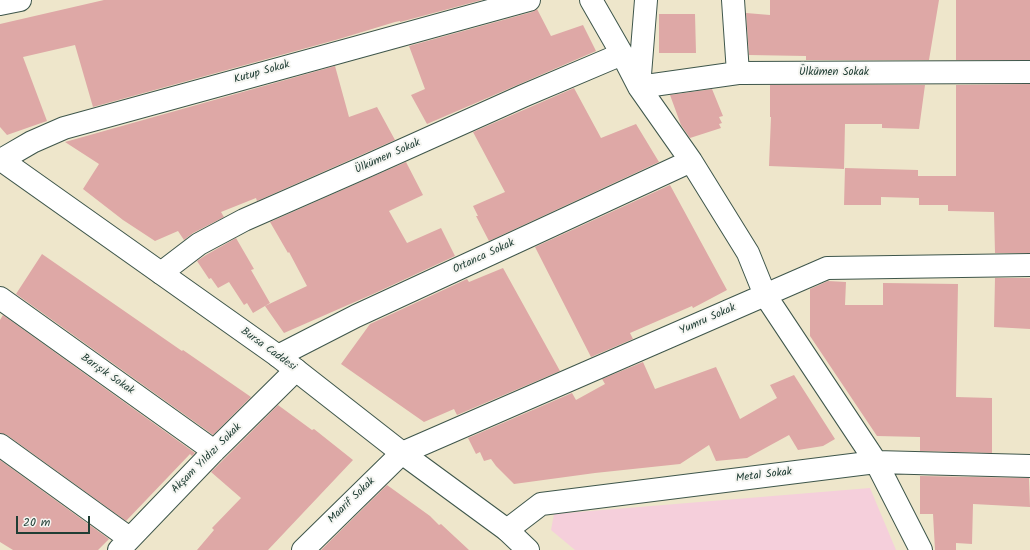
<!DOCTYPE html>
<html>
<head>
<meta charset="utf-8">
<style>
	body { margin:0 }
	#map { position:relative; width:1030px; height:550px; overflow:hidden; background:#eee6cb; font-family:Kalam,sans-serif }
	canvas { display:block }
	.scale { position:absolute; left:16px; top:516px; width:74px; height:18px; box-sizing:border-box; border:2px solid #1f3d34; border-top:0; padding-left:5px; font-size:12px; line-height:14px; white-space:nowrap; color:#1f3d34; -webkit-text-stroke:3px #f6f6f2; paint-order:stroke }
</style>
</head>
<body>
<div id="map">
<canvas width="1030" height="550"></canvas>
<div class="scale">20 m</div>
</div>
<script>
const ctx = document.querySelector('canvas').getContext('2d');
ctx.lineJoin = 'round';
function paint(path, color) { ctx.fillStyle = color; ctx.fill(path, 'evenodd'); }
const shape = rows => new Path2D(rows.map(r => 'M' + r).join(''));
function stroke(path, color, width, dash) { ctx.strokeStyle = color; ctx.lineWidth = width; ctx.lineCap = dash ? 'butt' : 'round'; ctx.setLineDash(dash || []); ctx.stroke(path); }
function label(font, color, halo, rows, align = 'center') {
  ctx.font = font + ' Kalam,sans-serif'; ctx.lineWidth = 4; ctx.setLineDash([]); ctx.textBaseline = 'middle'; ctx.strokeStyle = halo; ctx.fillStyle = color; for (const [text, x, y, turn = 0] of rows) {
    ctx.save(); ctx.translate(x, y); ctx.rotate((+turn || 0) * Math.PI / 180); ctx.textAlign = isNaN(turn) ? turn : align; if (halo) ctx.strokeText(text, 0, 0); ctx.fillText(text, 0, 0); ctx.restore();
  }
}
paint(shape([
	[870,488,896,550,575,550,551,530,554,514]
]), '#f5cfdb');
paint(shape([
	[104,0,482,0,400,22,400,21,395,22,339,39,93,107,75,45,23,57,47,121,7,135,0,127,0,24],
	[770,0,939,0,929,60,806,60,806,56,749,55,746,13,770,15],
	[956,0,1030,0,1030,60,956,60],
	[537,9,551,36,583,25,596,51,427,124,411,95,425,89,409,46,532,12],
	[659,14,695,14,696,53,659,53],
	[335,66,349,117,377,107,395,140,257,201,256,198,221,212,224,217,193,233,184,240,178,231,155,241,123,220,83,189,99,164,65,142],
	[1030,84,1030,253,995,253,994,212,948,211,948,205,919,205,919,198,881,197,881,205,844,205,845,168,918,170,918,176,956,176,956,85],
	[770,85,925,85,919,129,882,128,882,124,845,124,844,169,769,166,771,117,770,117],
	[574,88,601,138,636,124,659,162,489,241,476,216,478,216,473,206,505,192,473,132],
	[712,89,723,116,719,117,722,123,719,124,721,128,690,138,681,125,670,95],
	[406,162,423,195,389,211,407,243,441,228,455,256,373,294,284,333,265,306,307,286,289,252,288,253,270,222],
	[670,185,727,290,693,308,692,306,630,333,633,339,591,357,535,247],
	[236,238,254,269,251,270,270,303,253,313,247,303,244,305,229,282,218,288,211,278,209,279,197,261,206,255],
	[42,254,182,351,183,350,251,397,213,435,16,294],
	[503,268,560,371,457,415,454,409,424,422,341,364,370,324,467,279,469,282],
	[995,278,1030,278,1030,329,994,327],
	[828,281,846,282,845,305,883,305,883,283,958,284,956,397,992,398,992,453,920,451,920,437,877,436,810,336,810,289],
	[3,315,195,453,192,456,190,454,126,521,7,435,0,433,0,320],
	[643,362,655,389,716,367,740,419,777,398,770,385,794,375,835,439,823,446,798,450,789,435,747,458,716,461,709,445,680,464,595,473,514,484,496,466,491,459,484,461,480,452,476,454,468,438,572,393,576,400,605,384,602,379],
	[278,405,312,430,314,429,353,460,268,550,197,550,214,530,212,528,241,498,211,472],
	[0,460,109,539,98,550,13,550,0,542],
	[920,476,1029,478,1030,507,973,504,972,544,956,543,956,550,935,550,933,514,920,514],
	[387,485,430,516,439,525,441,524,469,550,321,550]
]), '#dea8a6');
const minor = shape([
	[591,0,622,54,639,87,691,161,748,253,765,295,876,462,921,550],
	[646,0,639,87,738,73,1030,72],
	[733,0,738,73],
	[1,160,32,142,64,128,529,0],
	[161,273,199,244,244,220,367,166,523,96,622,54],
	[0,298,214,451],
	[278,356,356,316,691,161],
	[0,445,129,538],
	[507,530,541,504,876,462,1030,466],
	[119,550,214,451,296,370],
	[303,550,402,453,827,268,1030,265]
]);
const secondary = shape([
	[0,4,20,0],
	[0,159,278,356,402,453,507,530,528,550]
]);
stroke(minor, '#3e564b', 24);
stroke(secondary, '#3e564b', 24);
stroke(minor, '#fff', 22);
stroke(secondary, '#fff', 22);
label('11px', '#1f3d34', '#f6f6f2', [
	["Kutup Sokak",262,73,-16],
	["Ülkümen Sokak",834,73],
	["Ülkümen Sokak",388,157,-24],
	["Ortanca Sokak",484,257,-25],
	["Yumru Sokak",708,320,-24],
	["Bursa Caddesi",268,350,36],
	["Barışık Sokak",107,375,35],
	["Akşam Yıldızı Sokak",207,459,-45],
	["Metal Sokak",764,476,-7],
	["Maarif Sokak",352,501,-44]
]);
</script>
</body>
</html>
